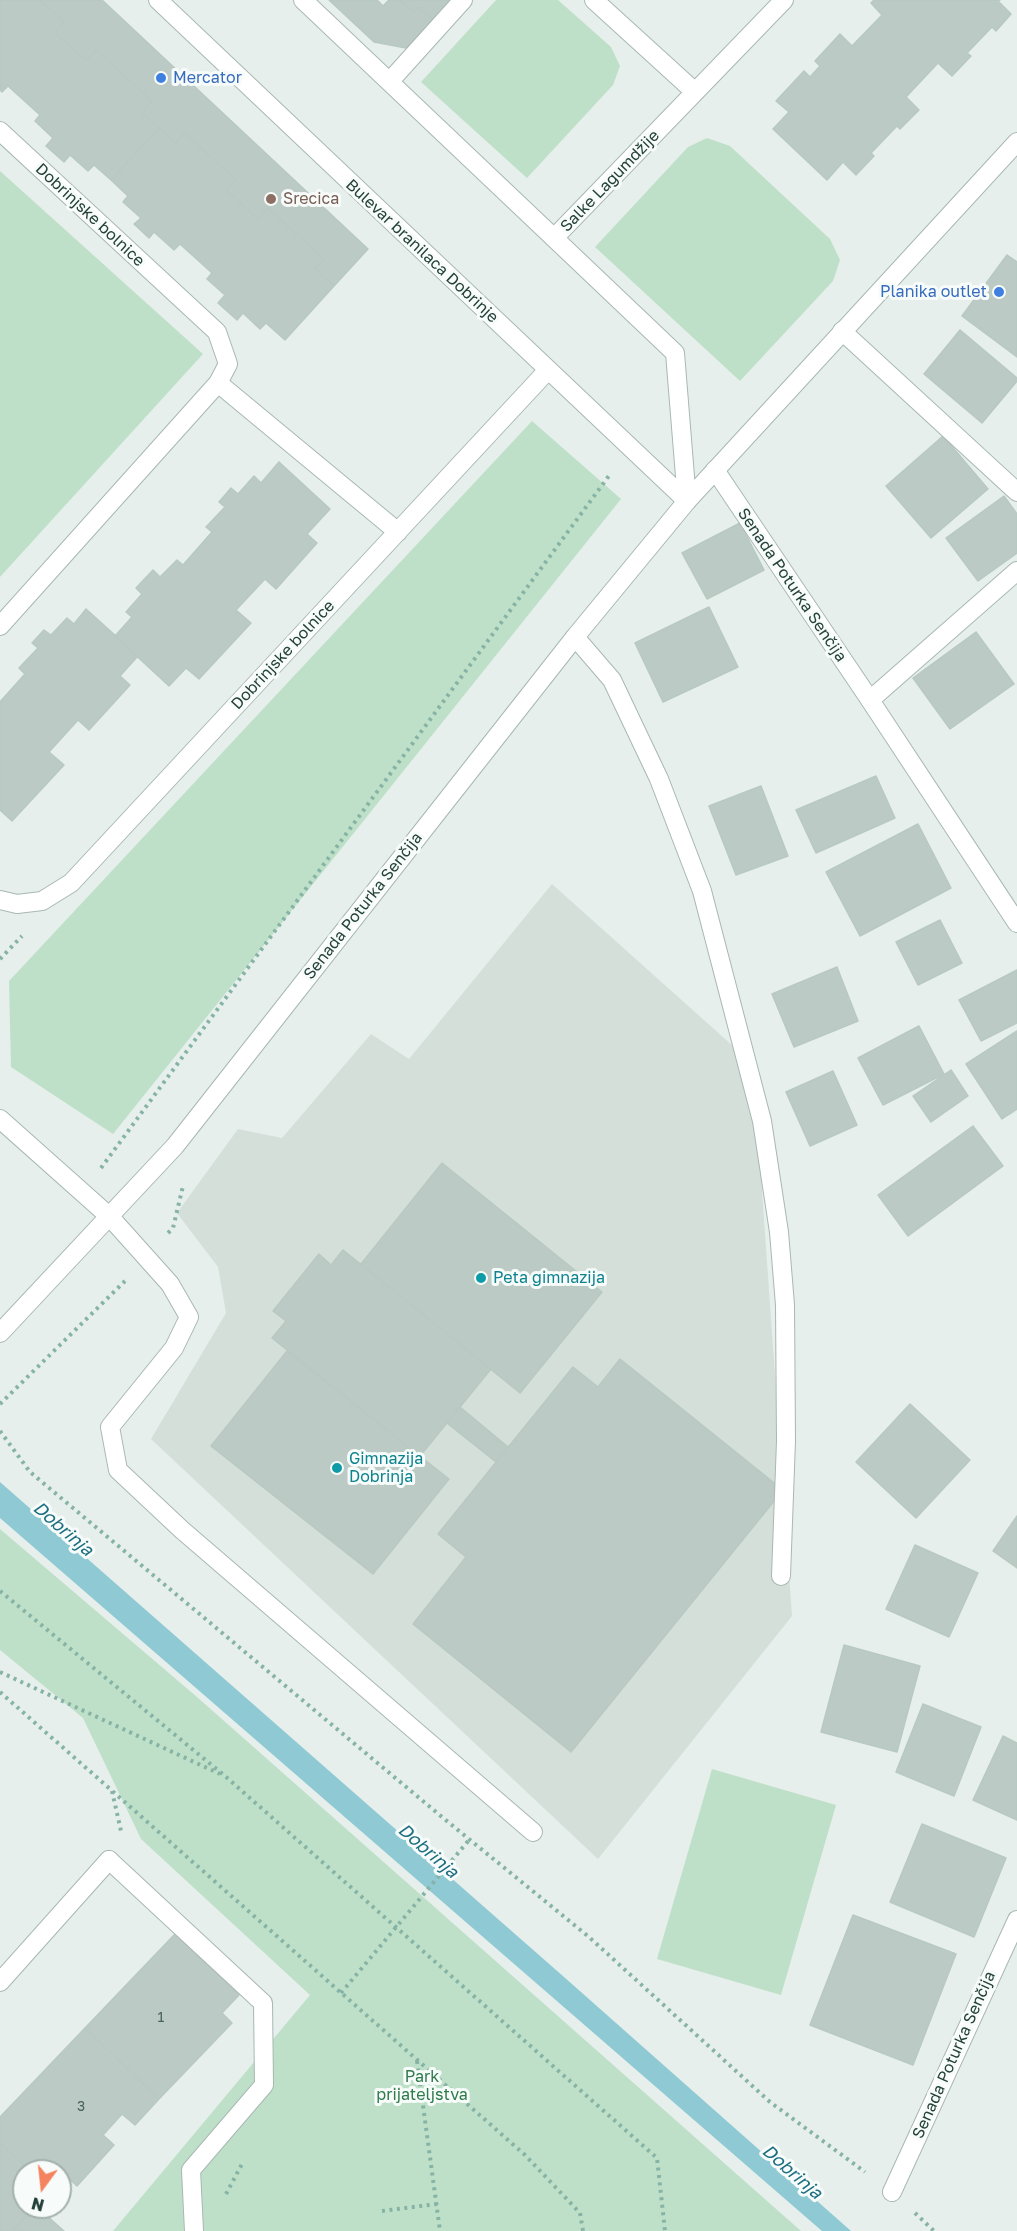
<!DOCTYPE html>
<html>
<head>
<meta charset="utf-8">
<style>
	body { margin:0 }
	#map { position:relative; width:1017px; height:2231px; overflow:hidden; background:#e6efeb; font-family:"Golos Text",sans-serif }
	canvas { display:block }
	.north { position:absolute; left:12px; top:2159px; width:60px; height:60px; box-sizing:border-box; background:#f7fbf9; border:2px solid #a3b1ad; border-radius:50%; rotate:195deg; font-size:16px; font-weight:700; line-height:24px; text-align:center; color:#24423a }
	.north::after { content:''; display:block; margin:auto; width:21px; height:27px; background:#f4845f; clip-path:polygon(50% 0,100% 100%,50% 72%,0 100%) }
</style>
</head>
<body>
<div id="map">
<canvas width="1017" height="2231"></canvas>
<div class="north">N</div>
</div>
<script>
const ctx = document.querySelector('canvas').getContext('2d');
ctx.lineJoin = 'round';
function paint(path, color) { ctx.fillStyle = color; ctx.fill(path, 'evenodd'); }
const shape = rows => new Path2D(rows.map(r => 'M' + r).join(''));
function stroke(path, color, width, dash) { ctx.strokeStyle = color; ctx.lineWidth = width; ctx.lineCap = dash ? 'butt' : 'round'; ctx.setLineDash(dash || []); ctx.stroke(path); }
function label(font, color, halo, rows, align = 'center') {
  ctx.font = font + ' "Golos Text",sans-serif'; ctx.lineWidth = 6; ctx.setLineDash([]); ctx.textBaseline = 'middle'; ctx.strokeStyle = halo; ctx.fillStyle = color; for (const [text, x, y, turn = 0] of rows) {
    ctx.save(); ctx.translate(x, y); ctx.rotate((+turn || 0) * Math.PI / 180); ctx.textAlign = isNaN(turn) ? turn : align; if (halo) ctx.strokeText(text, 0, 0); ctx.fillText(text, 0, 0); ctx.restore();
  }
}
paint(shape([
	[552,884,753,1064,792,1616,598,1859,151,1439,226,1313,218,1267,177,1213,238,1129,282,1138,371,1034,409,1059]
]), '#d4dfda');
paint(shape([
	[496,0,558,0,611,47,620,66,613,85,527,178,421,82],
	[707,138,730,146,830,239,840,260,833,281,740,381,595,247,688,147],
	[0,171,203,354,0,577],
	[532,421,621,499,113,1134,11,1067,9,981],
	[0,1529,197,1697,801,2231,113,2231,310,1995,141,1839,83,1718,0,1650],
	[712,1769,836,1805,781,1995,657,1959]
]), '#bfe0c8');
paint(shape([
	[0,1482,564,1977,851,2231,822,2231,0,1518]
]), '#8ec9d4');
const building = shape([
	[0,0,40,0,64,22,55,33,86,61,96,50,152,101,142,113,159,128,111,180,94,165,88,171,70,155,64,162,46,146,53,138,35,121,40,115,8,86,2,92,0,90,0,0],
	[40,0,102,0,368,249,334,286,315,269,324,259,268,208,258,219,226,190,236,180,185,133,176,143,142,113,152,101,96,50,86,61,55,33,64,22,40,0],
	[329,0,377,0,383,6,389,0,400,0,413,13,419,7,433,20,406,48,374,42,329,0],
	[400,0,452,0,433,20,419,7,413,13,400,0],
	[874,0,1000,0,998,1,1011,14,996,31,992,27,967,53,971,56,952,76,938,63,906,97,919,110,900,129,897,126,871,153,874,156,856,175,843,162,827,180,773,129,789,112,776,101,804,71,810,77,820,66,815,61,840,34,852,46,882,15,871,3,874,0],
	[159,128,176,143,185,133,236,180,226,190,258,219,268,208,324,259,315,269,334,286,285,340,266,323,260,329,243,313,237,320,218,303,225,295,207,279,212,273,180,244,174,250,154,232,149,238,134,224,141,218,123,202,128,196,111,180,159,128],
	[1007,255,1017,262,1017,357,962,316,1007,255],
	[960,330,1017,378,1017,381,982,423,924,374,960,330],
	[943,436,988,489,931,538,886,486,943,436],
	[279,462,330,509,307,534,317,543,276,589,265,579,236,610,251,623,199,679,186,668,169,686,115,636,132,617,126,612,142,594,136,588,153,570,160,577,177,560,183,565,212,532,206,527,225,507,219,502,231,488,238,494,254,476,261,483,279,462],
	[1004,496,1017,514,1017,553,978,581,946,538,1004,496],
	[740,523,764,570,707,599,682,553,740,523],
	[709,607,738,667,663,702,635,643,709,607],
	[86,609,138,656,120,676,130,685,89,730,78,720,49,752,64,765,12,821,0,810,0,702,25,674,19,668,38,648,32,643,44,630,51,635,67,618,74,624,86,609],
	[976,632,1014,684,950,729,913,678,976,632],
	[876,776,895,818,816,853,796,810,876,776],
	[761,786,788,856,736,875,709,806,761,786],
	[918,824,951,888,860,936,826,872,918,824],
	[940,920,962,963,918,985,896,942,940,920],
	[837,967,858,1021,794,1047,772,994,837,967],
	[1017,970,1017,1023,981,1041,959,1000,1017,970],
	[919,1026,944,1074,883,1105,858,1058,919,1026],
	[1017,1031,1017,1109,1002,1119,966,1064,1017,1031],
	[951,1070,968,1096,931,1122,913,1096,951,1070],
	[833,1071,857,1125,810,1146,786,1092,833,1071],
	[973,1126,1003,1166,908,1236,878,1195,973,1126],
	[442,1163,602,1292,520,1393,361,1264,442,1163],
	[343,1250,491,1369,420,1456,272,1338,286,1321,273,1311,319,1254,331,1265,343,1250],
	[287,1351,449,1479,373,1574,211,1446,287,1351],
	[620,1359,783,1490,571,1752,413,1624,466,1557,438,1534,573,1367,598,1387,620,1359],
	[910,1404,970,1460,916,1518,856,1462,910,1404],
	[460,1407,508,1447,496,1462,447,1423,460,1407],
	[1017,1516,1017,1568,993,1551,1017,1516],
	[915,1545,978,1573,949,1637,886,1609,915,1545],
	[844,1645,920,1666,897,1752,821,1732,844,1645],
	[923,1704,981,1727,954,1796,896,1772,923,1704],
	[1003,1736,1017,1743,1017,1820,973,1800,1003,1736],
	[922,1824,1006,1858,974,1937,890,1902,922,1824],
	[853,1915,956,1954,913,2065,810,2025,853,1915],
	[175,1934,239,1995,222,2013,232,2023,159,2099,85,2028,175,1934],
	[85,2028,159,2099,135,2125,122,2114,103,2135,114,2145,77,2186,66,2176,60,2183,60,2171,30,2171,0,2143,0,2117,85,2028],
	[0,2143,30,2171,24,2171,24,2207,35,2207,12,2231,0,2231,0,2143],
	[35,2207,37,2207,64,2231,12,2231,35,2207]
]);
paint(building, '#bbcac4');
stroke(building, '#b8c9c2', 1.5);
const service = shape([
	[594,0,695,92],
	[390,81,463,0],
	[0,131,217,332,228,364,218,383,0,626],
	[842,331,1017,492],
	[218,383,398,532],
	[687,501,675,353,554,238,784,0],
	[870,700,1017,571],
	[0,900,17,904,42,901,71,883,548,370],
	[0,1119,110,1217,170,1284,189,1317,174,1348,110,1427,118,1470,182,1530,533,1832],
	[109,1860,263,2003,264,2085,191,2170,194,2231]
]);
const pedestrian = shape([
	[303,0,554,238]
]);
const minor = shape([
	[158,0,687,501],
	[715,470,870,700,1017,923],
	[575,637,612,680,659,779,702,891,762,1121,779,1232,785,1305,786,1441,781,1576],
	[0,1982,109,1860],
	[892,2192,1017,1920]
]);
const tertiary = shape([
	[0,1333,175,1146,575,637,687,501,1017,142]
]);
stroke(service, '#a8b8b2', 20);
stroke(pedestrian, '#a8b8b2', 20);
stroke(minor, '#a8b8b2', 20);
stroke(tertiary, '#a8b8b2', 20);
stroke(shape([
	[0,959,22,936],
	[101,1168,611,473],
	[168,1233,173,1228,183,1186],
	[0,1404,125,1281],
	[0,1431,30,1472,442,1817,589,1937,770,2102,865,2172],
	[0,1591,225,1776,657,2158,665,2231],
	[0,1672,220,1774],
	[0,1692,525,2155,580,2213,583,2231],
	[112,1791,121,1831],
	[417,2061,440,2231],
	[226,2194,242,2164],
	[382,2211,437,2204],
	[915,2213,934,2231]
]), '#86b3a5', 4, [3, 4.5]);
stroke(service, '#fff', 18);
stroke(pedestrian, '#fff', 18);
stroke(minor, '#fff', 18);
stroke(tertiary, '#fff', 18);
stroke(shape([
	[341,1993,469,1840]
]), '#86b3a5', 4, [3, 4.5]);
for (const [x, y, r, color] of [
	[161,78,6,"#3f7fe0"],
	[271,199,6,"#8d6e63"],
	[999,292,6,"#3f7fe0"],
	[481,1278,6,"#0f9aa8"],
	[337,1468,6,"#0f9aa8"]
]) { const dot = new Path2D(); dot.arc(x, y, r, 0, 2 * Math.PI); ctx.fillStyle = color; ctx.fill(dot); stroke(dot, '#f7fbf9', 2); }
label('14px', '#4a645c', null, [
	["1",161,2018],
	["3",81,2107]
]);
label('16px', '#366cbe', '#f7fbf9', [
	["Mercator",173,78],
	["Planika outlet",987,292,"right"]
], 'left');
label('16px', '#24423a', '#f7fbf9', [
	["Salke Lagumdžije",610,181,-46],
	["Dobrinjske bolnice",90,215,43],
	["Bulevar branilaca Dobrinje",422,251,43],
	["Senada Poturka Senčija",792,585,56],
	["Dobrinjske bolnice",283,655,-47],
	["Senada Poturka Senčija",363,906,-52],
	["Senada Poturka Senčija",954,2055,-66]
]);
label('16px', '#785e54', '#f7fbf9', [
	["Srecica",283,199]
], 'left');
label('16px', '#0d838f', '#f7fbf9', [
	["Peta gimnazija",493,1278],
	["Gimnazija",349,1459],
	["Dobrinja",349,1477]
], 'left');
label('16px', '#2d7a4b', '#f7fbf9', [
	["Park",422,2077],
	["prijateljstva",422,2095]
]);
label('italic 18px', '#1c6f80', '#f7fbf9', [
	["Dobrinja",63,1529,41],
	["Dobrinja",428,1851,41],
	["Dobrinja",792,2172,41]
]);
</script>
</body>
</html>
